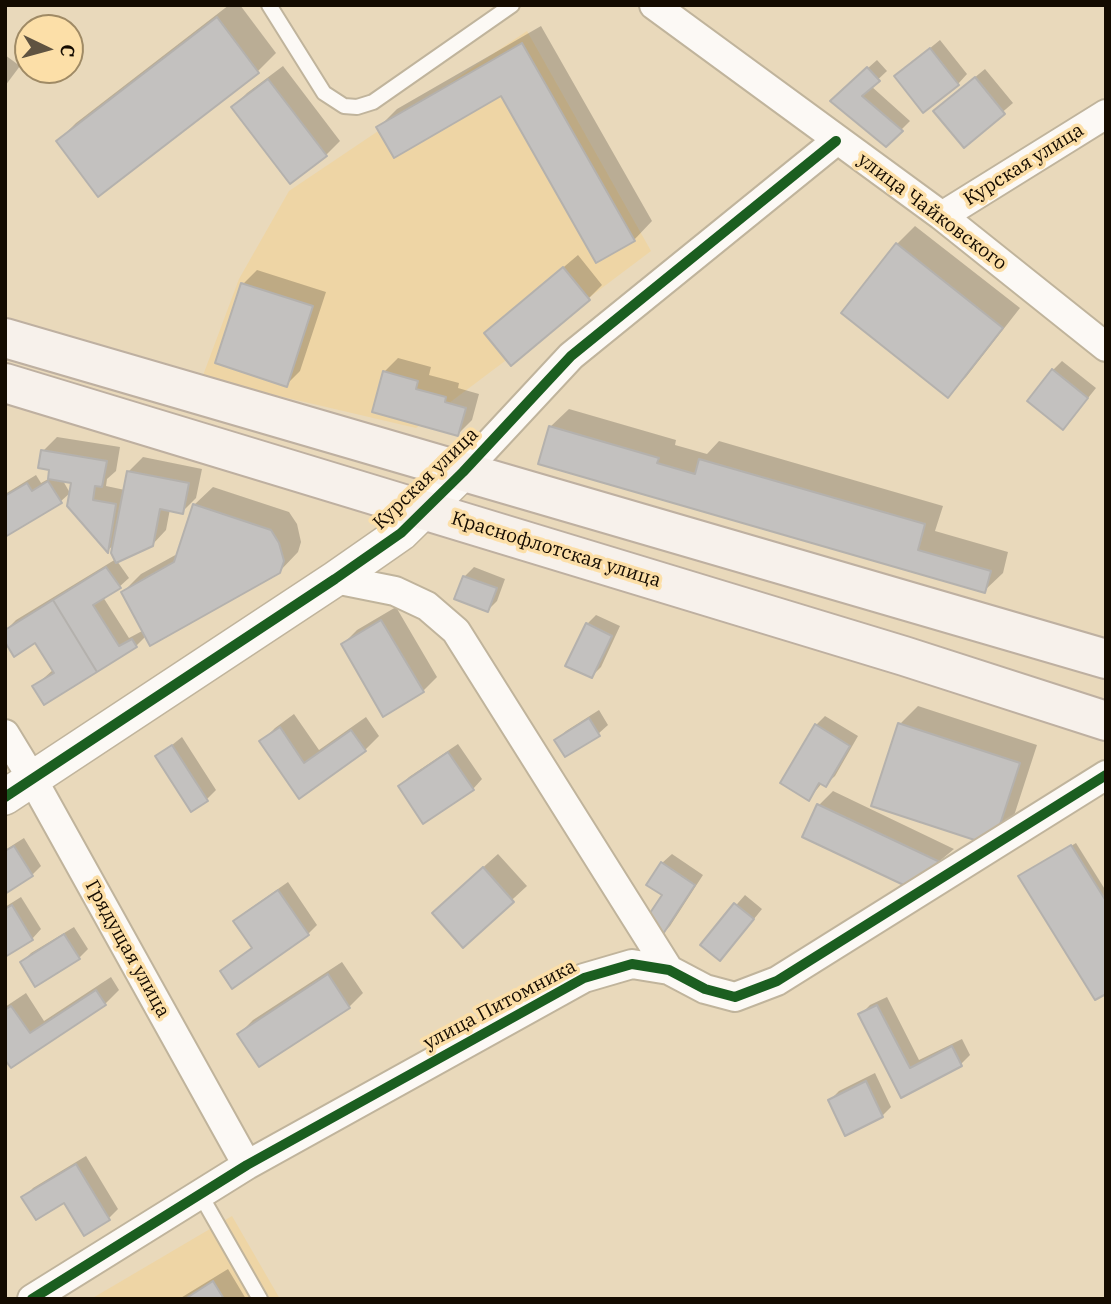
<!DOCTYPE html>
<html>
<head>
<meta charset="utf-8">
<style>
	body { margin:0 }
	#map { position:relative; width:1111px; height:1304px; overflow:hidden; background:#e9d9bb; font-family:"IBM Plex Serif",serif }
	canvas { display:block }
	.frame { position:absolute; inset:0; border:7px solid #140b00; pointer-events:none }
	.north { position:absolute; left:14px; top:14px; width:70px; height:70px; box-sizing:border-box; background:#fcdfa8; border:2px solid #9f8a65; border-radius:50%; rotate:95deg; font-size:19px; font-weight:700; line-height:28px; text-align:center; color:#140b00 }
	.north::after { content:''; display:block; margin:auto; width:24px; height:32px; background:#5f5341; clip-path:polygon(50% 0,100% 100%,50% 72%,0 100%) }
</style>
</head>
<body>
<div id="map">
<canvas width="1111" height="1304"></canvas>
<div class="frame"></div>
<div class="north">С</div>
</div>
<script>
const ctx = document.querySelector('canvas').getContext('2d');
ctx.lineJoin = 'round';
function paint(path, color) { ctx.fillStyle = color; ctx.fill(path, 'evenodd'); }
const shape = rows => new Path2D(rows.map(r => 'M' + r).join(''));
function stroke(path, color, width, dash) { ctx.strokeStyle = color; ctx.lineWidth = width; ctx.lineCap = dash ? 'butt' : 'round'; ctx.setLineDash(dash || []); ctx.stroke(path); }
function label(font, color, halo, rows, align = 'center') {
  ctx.font = font + ' "IBM Plex Serif",serif'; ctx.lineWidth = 7; ctx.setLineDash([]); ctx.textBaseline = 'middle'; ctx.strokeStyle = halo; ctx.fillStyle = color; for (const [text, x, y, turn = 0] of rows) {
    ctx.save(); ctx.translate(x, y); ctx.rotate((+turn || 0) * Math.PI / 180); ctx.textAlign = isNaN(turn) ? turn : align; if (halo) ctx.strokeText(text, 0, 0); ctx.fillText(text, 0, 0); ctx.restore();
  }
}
paint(shape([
	[527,31,651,251,416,428,202,378,239,279,289,191],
	[232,1216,280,1299,91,1299]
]), '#eed5a5');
paint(shape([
	[229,5,240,5,276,53,258,71,98,194,58,141,76,123],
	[541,26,652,221,634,240,501,93,378,128,397,109],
	[940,40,967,74,958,84,896,76],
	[5,55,20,66,5,86],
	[877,60,887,71,871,86,910,121,886,145,841,92],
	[283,66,340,141,326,155,233,107,247,93],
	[985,69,1013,103,964,145,945,102],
	[915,226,1020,308,966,377,948,395,897,244],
	[578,255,602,285,588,299,486,333],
	[257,270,326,292,300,371,286,385,243,284],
	[398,358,431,367,429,375,459,383,458,388,479,394,472,420,458,434,384,372],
	[1062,361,1096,388,1072,418,1053,370],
	[569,409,676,440,675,445,707,454,719,441,943,506,935,531,1008,552,1003,573,984,591,550,427],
	[57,437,120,447,116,471,107,479,106,486,125,490,129,471,143,457,202,469,196,498,182,512,170,509,166,530,152,545,117,561,129,578,119,587,103,597,129,638,144,630,123,592,141,574,179,553,194,505,213,487,289,512,297,524,301,542,298,552,279,572,147,635,136,646,35,686,54,669,36,641,5,631,16,620,116,559,115,544,108,550,73,481,62,479,70,493,60,502,5,535,5,494,36,475,41,483,50,478,51,468,43,451],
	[474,567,505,579,497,601,488,610,464,577],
	[396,607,437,677,423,691,343,644,357,630],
	[596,615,620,626,601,667,592,676,587,624],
	[918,706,1037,745,1011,825,992,844,900,724],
	[599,710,608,725,598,734,556,740,566,731],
	[294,714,319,750,366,717,379,736,365,750,299,796,261,742,275,728],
	[825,716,858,736,835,776,825,785,822,783,809,799,816,725],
	[182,737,216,790,207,799,157,757],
	[458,744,482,779,473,789,400,786,409,777],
	[833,791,954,849,910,886,819,805],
	[24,838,41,866,32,875,5,892,5,850],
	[1076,843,1106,891,1106,992,1020,876],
	[498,854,527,886,463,945,448,899],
	[672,854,703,875,670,926,661,935,664,895,662,863],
	[288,882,317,925,308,934,233,986,222,971,253,947,236,922,245,912],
	[745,895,762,909,729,950,702,944],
	[21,897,41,929,32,939,5,955,5,907],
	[74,927,88,949,79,958,22,962,31,953],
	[342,962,363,993,349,1007,239,1034,253,1020],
	[111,977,119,990,105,1004,5,1056,5,1007,26,993,44,1021],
	[887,997,919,1060,962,1039,970,1055,961,1064,902,1095,860,1015,870,1005],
	[875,1073,891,1107,882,1116,830,1100,839,1091],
	[86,1156,118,1209,109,1218,64,1201,24,1198,33,1188],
	[228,1269,246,1299,179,1299]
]), '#0003');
const building = shape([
	[217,17,259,73,98,197,56,141,217,17],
	[522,43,635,241,596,263,501,96,394,158,376,127,522,43],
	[930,48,959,85,923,113,894,76,930,48],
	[867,67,880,81,862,96,903,131,886,147,830,101,867,67],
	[975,77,1005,114,964,148,933,111,975,77],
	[268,79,327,156,290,184,231,107,268,79],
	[896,243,1003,328,948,398,841,313,896,243],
	[563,267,590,300,511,366,484,333,563,267],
	[241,283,313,306,287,387,215,363,241,283],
	[1052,369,1088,398,1063,430,1027,401,1052,369],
	[383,371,418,381,416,389,446,397,445,402,466,408,458,436,372,412,383,371],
	[549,426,659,458,657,463,695,474,699,459,925,524,918,550,991,571,985,593,538,464,549,426],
	[41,450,107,461,102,487,95,486,93,500,116,504,108,553,67,506,71,483,48,479,49,470,38,468,41,450],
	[127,471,189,483,183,514,160,509,153,546,116,563,111,553,127,471],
	[48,481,62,503,5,537,5,496,27,483,32,491,48,481],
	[193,504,271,530,279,543,284,561,280,573,150,646,121,592,174,562,193,504],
	[106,567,121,588,93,605,119,646,132,639,137,647,97,672,53,600,106,567],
	[463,576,497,588,488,612,454,599,463,576],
	[53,600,97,672,44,705,32,686,54,673,35,643,14,657,5,642,5,630,53,600],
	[381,620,424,692,383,717,341,644,381,620],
	[586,623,612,636,592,678,565,666,586,623],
	[589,718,600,736,565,757,554,740,589,718],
	[898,723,1020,763,993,846,871,806,898,723],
	[815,724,850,746,826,787,819,783,809,801,780,783,815,724],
	[280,727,304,763,351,730,366,751,299,799,259,741,280,727],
	[172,745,208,801,191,812,155,756,172,745],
	[448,752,474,790,423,824,398,786,448,752],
	[817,804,942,863,910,888,802,837,817,804],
	[1071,845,1106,901,1106,994,1095,1000,1018,876,1071,845],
	[14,846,33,876,5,894,5,851,14,846],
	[661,862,695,885,661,937,642,925,662,895,646,885,661,862],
	[483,867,514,902,463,948,432,913,483,867],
	[278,890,309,935,232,989,220,971,252,948,233,921,278,890],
	[734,903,754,919,720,961,700,945,734,903],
	[12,905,33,940,5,957,5,909,12,905],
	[64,934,80,959,35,987,20,962,64,934],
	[328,974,350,1008,259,1067,237,1034,328,974],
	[96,990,106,1005,11,1068,5,1060,5,1010,11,1006,30,1033,96,990],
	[877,1005,910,1068,952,1046,962,1066,901,1098,858,1014,877,1005],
	[866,1081,883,1117,845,1136,828,1100,866,1081],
	[76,1164,110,1220,84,1236,64,1203,36,1220,21,1197,76,1164],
	[213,1281,224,1299,185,1299,213,1281]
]);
paint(building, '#c3c1bf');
stroke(building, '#b4b1ad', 2);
const service = shape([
	[269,5,324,93,344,106,357,107,373,102,512,5],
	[200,1194,260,1299]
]);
const minor = shape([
	[654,5,942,216,1106,347],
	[942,216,1106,114],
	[463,472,571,356,836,141],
	[335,579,395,591,427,606,456,631,669,970],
	[5,734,33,780,247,1165],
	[32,1299,247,1165,584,978,632,964,669,970,705,989,735,997,777,981,1106,775]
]);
const tertiary = shape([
	[5,797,335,579,401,533,463,472]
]);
const primary = shape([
	[5,338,1106,659],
	[5,383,904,656,1106,721]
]);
stroke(service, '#c0b49c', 18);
stroke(minor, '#c0b49c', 32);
stroke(tertiary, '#c0b49c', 38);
stroke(primary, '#beb0a1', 42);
stroke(service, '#fcf9f5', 14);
stroke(minor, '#fcf9f5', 28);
stroke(tertiary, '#fcf9f5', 35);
stroke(primary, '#f7f1eb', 38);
stroke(shape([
	[5,797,335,579,401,533,463,472,571,356,836,141],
	[32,1299,247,1165,584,978,632,964,669,970,705,989,735,997,777,981,1106,775]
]), '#1b5e20', 10);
label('19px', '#140b00', '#fcdfa8', [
	["Курская улица",1024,165,-32],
	["улица Чайковского",932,212,37],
	["Курская улица",426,479,-44],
	["Краснофлотская улица",556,550,17],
	["Грядущая улица",127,949,61],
	["улица Питомника",500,1005,-28]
]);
</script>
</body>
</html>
